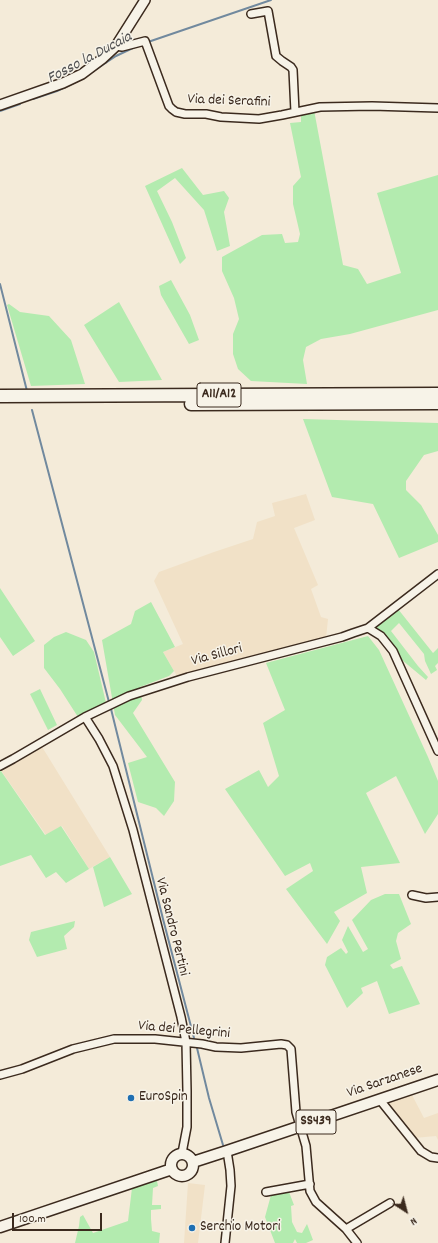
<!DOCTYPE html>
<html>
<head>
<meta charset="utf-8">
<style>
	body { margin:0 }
	#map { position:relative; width:438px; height:1243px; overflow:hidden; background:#f4ebd9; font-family:Dekko,sans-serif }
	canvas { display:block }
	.north { position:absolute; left:386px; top:1191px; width:40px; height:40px; -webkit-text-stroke:3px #f7f3e8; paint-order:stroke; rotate:144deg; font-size:11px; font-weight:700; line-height:16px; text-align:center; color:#3b2a1e }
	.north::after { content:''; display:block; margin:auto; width:14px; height:18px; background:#3b2a1e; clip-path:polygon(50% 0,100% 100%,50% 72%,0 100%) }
	.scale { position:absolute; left:12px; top:1213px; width:90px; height:18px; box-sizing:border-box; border:2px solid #3b2a1e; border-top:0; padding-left:5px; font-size:12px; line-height:14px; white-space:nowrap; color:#3b2a1e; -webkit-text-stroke:3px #f7f3e8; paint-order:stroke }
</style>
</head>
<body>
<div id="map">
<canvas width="438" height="1243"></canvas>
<div class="north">N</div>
<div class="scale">100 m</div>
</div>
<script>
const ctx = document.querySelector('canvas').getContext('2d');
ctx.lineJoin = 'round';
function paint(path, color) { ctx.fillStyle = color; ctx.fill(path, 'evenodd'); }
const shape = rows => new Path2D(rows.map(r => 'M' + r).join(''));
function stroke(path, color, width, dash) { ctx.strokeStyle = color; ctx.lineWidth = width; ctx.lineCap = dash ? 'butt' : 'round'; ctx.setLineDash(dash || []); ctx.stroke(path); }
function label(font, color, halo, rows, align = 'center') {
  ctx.font = font + ' Dekko,sans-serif'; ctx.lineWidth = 3; ctx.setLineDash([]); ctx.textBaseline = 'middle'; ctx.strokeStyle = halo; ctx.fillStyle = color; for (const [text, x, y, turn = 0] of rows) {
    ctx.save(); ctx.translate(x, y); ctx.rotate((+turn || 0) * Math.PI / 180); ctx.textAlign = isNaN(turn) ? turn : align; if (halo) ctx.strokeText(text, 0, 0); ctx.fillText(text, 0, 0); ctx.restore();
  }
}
paint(shape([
	[306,494,315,520,294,528,318,585,311,589,321,617,328,619,326,638,177,676,163,652,183,644,154,581,159,572,214,552,253,539,257,522,275,516,272,503],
	[39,742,110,857,89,869,62,826,46,835,0,769],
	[412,1095,424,1118,438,1113,438,1140,436,1136,414,1138,386,1103],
	[188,1183,205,1185,198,1243,184,1243]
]), '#f1e1c7');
paint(shape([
	[314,110,343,265,358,269,367,284,401,273,377,193,438,175,438,310,350,334,321,339,306,347,303,360,307,384,251,381,238,369,233,354,233,334,239,319,234,298,222,271,222,257,262,235,282,234,285,243,298,242,300,234,293,204,293,186,301,177,290,123,301,122,301,112],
	[182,168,203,195,224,191,229,198,224,212,230,246,217,251,204,210,175,178,157,191,172,222,186,258,180,264,145,186],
	[171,280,190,315,199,340,189,344,161,295,159,286],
	[119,302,162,380,119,382,84,325],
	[9,304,20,312,49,316,71,340,85,384,31,386,7,305],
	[303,419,438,423,438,451,424,455,406,481,406,490,421,505,438,535,438,542,399,558,373,504,332,497],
	[0,588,35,641,13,656,0,637],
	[151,602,175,647,163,652,174,671,169,676,140,687,142,700,133,713,175,782,174,801,164,816,156,808,138,802,128,763,147,757,115,715,102,640,131,624,135,611],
	[398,609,433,653,438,648,438,663,435,666,437,670,431,674,425,661,424,654,399,623,391,631,418,666,428,677,426,680,402,660,375,627],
	[66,632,86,640,94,652,106,703,78,717,60,689,44,668,44,645,54,637],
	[368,636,379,650,428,757,438,781,438,814,425,834,396,776,366,793,400,863,361,867,367,893,334,912,340,921,327,944,286,889,313,871,310,863,285,876,225,789,259,770,268,787,279,776,263,723,285,710,266,663],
	[40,689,57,725,48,730,30,694],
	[0,771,1,771,45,835,61,826,89,869,66,883,56,872,46,878,31,855,0,866],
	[110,857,132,894,104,907,93,867],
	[385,894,399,894,411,924,398,933,396,941,401,959,390,965,393,969,402,966,420,1004,389,1014,377,981,361,988,363,993,347,1008,325,965,327,957,341,948,346,954,348,952,342,940,348,926,363,952,368,949,352,920,371,900],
	[75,921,74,927,64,936,67,949,37,957,29,940,31,932],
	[157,1181,158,1186,153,1188,152,1205,161,1205,161,1209,151,1210,151,1219,152,1231,160,1233,159,1243,75,1243,79,1226,80,1217,83,1215,93,1233,128,1221,132,1188],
	[289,1192,294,1205,291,1206,292,1222,297,1232,302,1233,307,1224,313,1240,306,1243,297,1243,295,1239,293,1243,275,1243,265,1217,271,1195]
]), '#b3ebaf');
stroke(shape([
	[148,42,271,0],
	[89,74,116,56,135,47],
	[33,99,57,91,84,78],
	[0,111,20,104],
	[0,284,27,391],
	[32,410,109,702],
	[111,709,163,919,194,1038],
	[197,1048,209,1098,223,1145]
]), '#71899e', 2);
const street = shape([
	[251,14,268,11,276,56,282,61,291,67,293,70,295,112],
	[116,46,122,47,145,41,169,106,172,109,176,112,185,114,206,114,221,117,259,119,282,115,320,107,372,106,438,108],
	[368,628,381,636,393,651,438,751],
	[85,717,99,739,113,766,133,830,181,1017,186,1042,187,1091,187,1127,182,1153],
	[0,766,13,759,85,717,129,696,188,677,342,637,353,633,368,628,438,574],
	[412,895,426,898,438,897],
	[0,1075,22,1069,73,1049,114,1039,155,1039,202,1044,216,1047,241,1048,281,1044,287,1045,291,1049,296,1112,306,1146,310,1191,316,1202,346,1229,357,1243],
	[380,1100,421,1151,431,1157,438,1158],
	[266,1192,310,1184],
	[346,1229,390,1203],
	[225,1243,231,1186,230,1170,227,1151]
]);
const secondary = shape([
	[0,105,63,83,82,74,102,59,116,46,145,0]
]);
const primary = shape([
	'171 1165a11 11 0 1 1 22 0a11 11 0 1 1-22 0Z',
	[193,1162,227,1151,438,1080],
	[0,1227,172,1169]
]);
const highway = shape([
	[0,396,438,394],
	[191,404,438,403]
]);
stroke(street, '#3b2a1e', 10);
stroke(secondary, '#3b2a1e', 12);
stroke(primary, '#3b2a1e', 13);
stroke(highway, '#3b2a1e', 15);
stroke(street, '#f7f3e8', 7);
stroke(secondary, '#f7f3e8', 9);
stroke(primary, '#f7f3e8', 10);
stroke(highway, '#f7f3e8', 12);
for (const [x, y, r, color] of [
	[131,1098,4,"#1f6fb2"],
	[192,1228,4,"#1f6fb2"]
]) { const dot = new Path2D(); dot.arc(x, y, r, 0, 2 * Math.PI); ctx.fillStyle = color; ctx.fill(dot); stroke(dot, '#f7f3e8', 1.5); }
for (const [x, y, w] of [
	[219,395,44],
	[316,1122,40]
]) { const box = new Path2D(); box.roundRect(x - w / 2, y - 12, w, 24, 3); ctx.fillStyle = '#f7f3e8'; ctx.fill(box); stroke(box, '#3b2a1e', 1); }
label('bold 14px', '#3b2a1e', null, [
	["A11/A12",219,395],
	["SS439",316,1122]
]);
label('15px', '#3b2a1e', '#f7f3e8', [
	["Via dei Serafini",229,102,2],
	["Via Sillori",217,656,-15],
	["Via Sandro Pertini",171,927,76],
	["Via dei Pellegrini",184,1031,5],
	["Via Sarzanese",385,1082,-19]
]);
label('15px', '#3b2a1e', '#f7f3e8', [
	["EuroSpin",139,1098],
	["Serchio Motori",200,1228]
], 'left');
label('italic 16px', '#525253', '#f7f3e8', [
	["Fosso la Ducaia",90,59,-28]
]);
</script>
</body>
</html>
